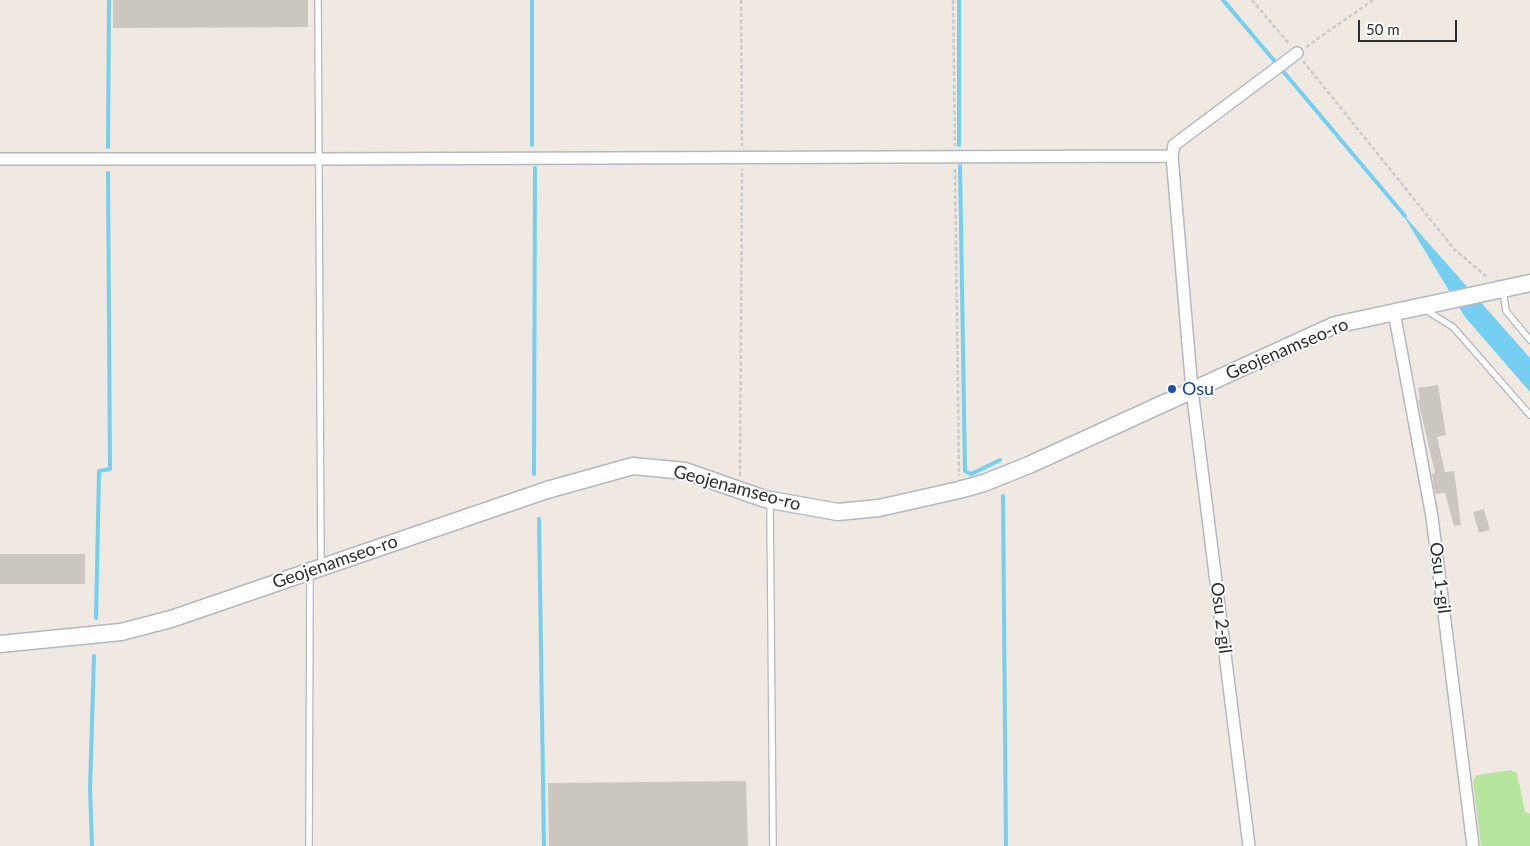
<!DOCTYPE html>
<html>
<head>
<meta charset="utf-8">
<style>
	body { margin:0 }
	#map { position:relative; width:1530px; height:846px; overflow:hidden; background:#efe9e1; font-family:Lato,sans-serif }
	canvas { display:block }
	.scale { position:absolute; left:1358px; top:20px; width:99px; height:22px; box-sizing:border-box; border:2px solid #2e2e2e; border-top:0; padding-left:6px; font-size:15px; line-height:18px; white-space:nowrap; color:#2e2e2e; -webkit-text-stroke:4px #fff; paint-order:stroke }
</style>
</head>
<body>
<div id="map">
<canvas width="1530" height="846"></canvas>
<div class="scale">50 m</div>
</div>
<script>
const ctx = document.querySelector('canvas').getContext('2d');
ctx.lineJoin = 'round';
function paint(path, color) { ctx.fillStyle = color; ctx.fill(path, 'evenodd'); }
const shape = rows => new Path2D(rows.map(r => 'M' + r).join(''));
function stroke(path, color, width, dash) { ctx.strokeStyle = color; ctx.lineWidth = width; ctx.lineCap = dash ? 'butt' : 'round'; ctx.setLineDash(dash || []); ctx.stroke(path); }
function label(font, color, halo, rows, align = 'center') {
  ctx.font = font + ' Lato,sans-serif'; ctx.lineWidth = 4; ctx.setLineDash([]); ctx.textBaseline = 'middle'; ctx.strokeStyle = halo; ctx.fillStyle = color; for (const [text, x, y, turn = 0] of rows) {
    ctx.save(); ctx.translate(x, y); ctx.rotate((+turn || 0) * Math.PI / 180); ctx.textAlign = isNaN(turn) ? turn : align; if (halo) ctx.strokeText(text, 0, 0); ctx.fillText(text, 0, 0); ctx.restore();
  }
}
paint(shape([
	[1511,770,1517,773,1525,812,1530,814,1530,846,1481,846,1473,781,1477,775]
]), '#b6e59e');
paint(shape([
	[1402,213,1530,358,1530,392,1465,317]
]), '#75cff0');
stroke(shape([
	[959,0,959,145],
	[1223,0,1405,216],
	[532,145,532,0],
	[108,147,109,0],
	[960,166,965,471,971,474,1000,460],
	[534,474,535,168],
	[1003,496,1006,846],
	[539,519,544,846],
	[96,618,99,471,110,469,108,173],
	[92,846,90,788,94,656]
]), '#75cff0', 4);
paint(shape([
	[113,0,308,0,308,27,113,28],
	[1438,385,1446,435,1437,437,1445,472,1454,471,1461,525,1454,526,1445,493,1435,494,1432,474,1435,473,1418,400,1420,399,1418,388],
	[1484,509,1490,530,1479,533,1473,512],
	[0,554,85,554,85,584,0,584],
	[746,781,748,846,549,846,548,783]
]), '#cbc7bf');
const lane = shape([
	[318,0,321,565],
	[1503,291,1506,311,1530,340],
	[1424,309,1453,327,1530,415],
	[770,501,773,846],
	[309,846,310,573]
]);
const street = shape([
	[0,159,318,159,1172,156],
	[1394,312,1432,517,1473,846],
	[1249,846,1192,390,1172,156,1174,145,1297,53]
]);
const secondary = shape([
	[0,644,121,632,171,619,547,490,633,466,685,471,765,499,838,512,879,508,959,490,984,483,1029,465,1335,325,1530,283]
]);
stroke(lane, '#b4b7c1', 8);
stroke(street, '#b4b7c1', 14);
stroke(secondary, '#b4b7c1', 19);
stroke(shape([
	[741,0,742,146],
	[953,0,955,146],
	[1252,0,1290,45],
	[1306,47,1373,0],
	[1303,61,1455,250,1487,277],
	[955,169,959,476],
	[740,476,742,169]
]), '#c9c9c9', 2.5, [4, 2.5]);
stroke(lane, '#fff', 5.5);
stroke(street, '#fff', 11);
stroke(secondary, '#fff', 16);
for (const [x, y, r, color] of [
	[1172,389,5,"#1a4fb4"]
]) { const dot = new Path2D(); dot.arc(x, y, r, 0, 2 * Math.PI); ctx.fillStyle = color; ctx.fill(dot); stroke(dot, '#fff', 2); }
label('18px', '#2e2e2e', '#fff', [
	["Geojenamseo-ro",1287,349,-23],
	["Geojenamseo-ro",737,488,15],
	["Geojenamseo-ro",335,562,-19],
	["Osu 1-gil",1440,578,83],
	["Osu 2-gil",1221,618,83]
]);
label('18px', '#164399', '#fff', [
	["Osu",1182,389]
], 'left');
</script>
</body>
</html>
